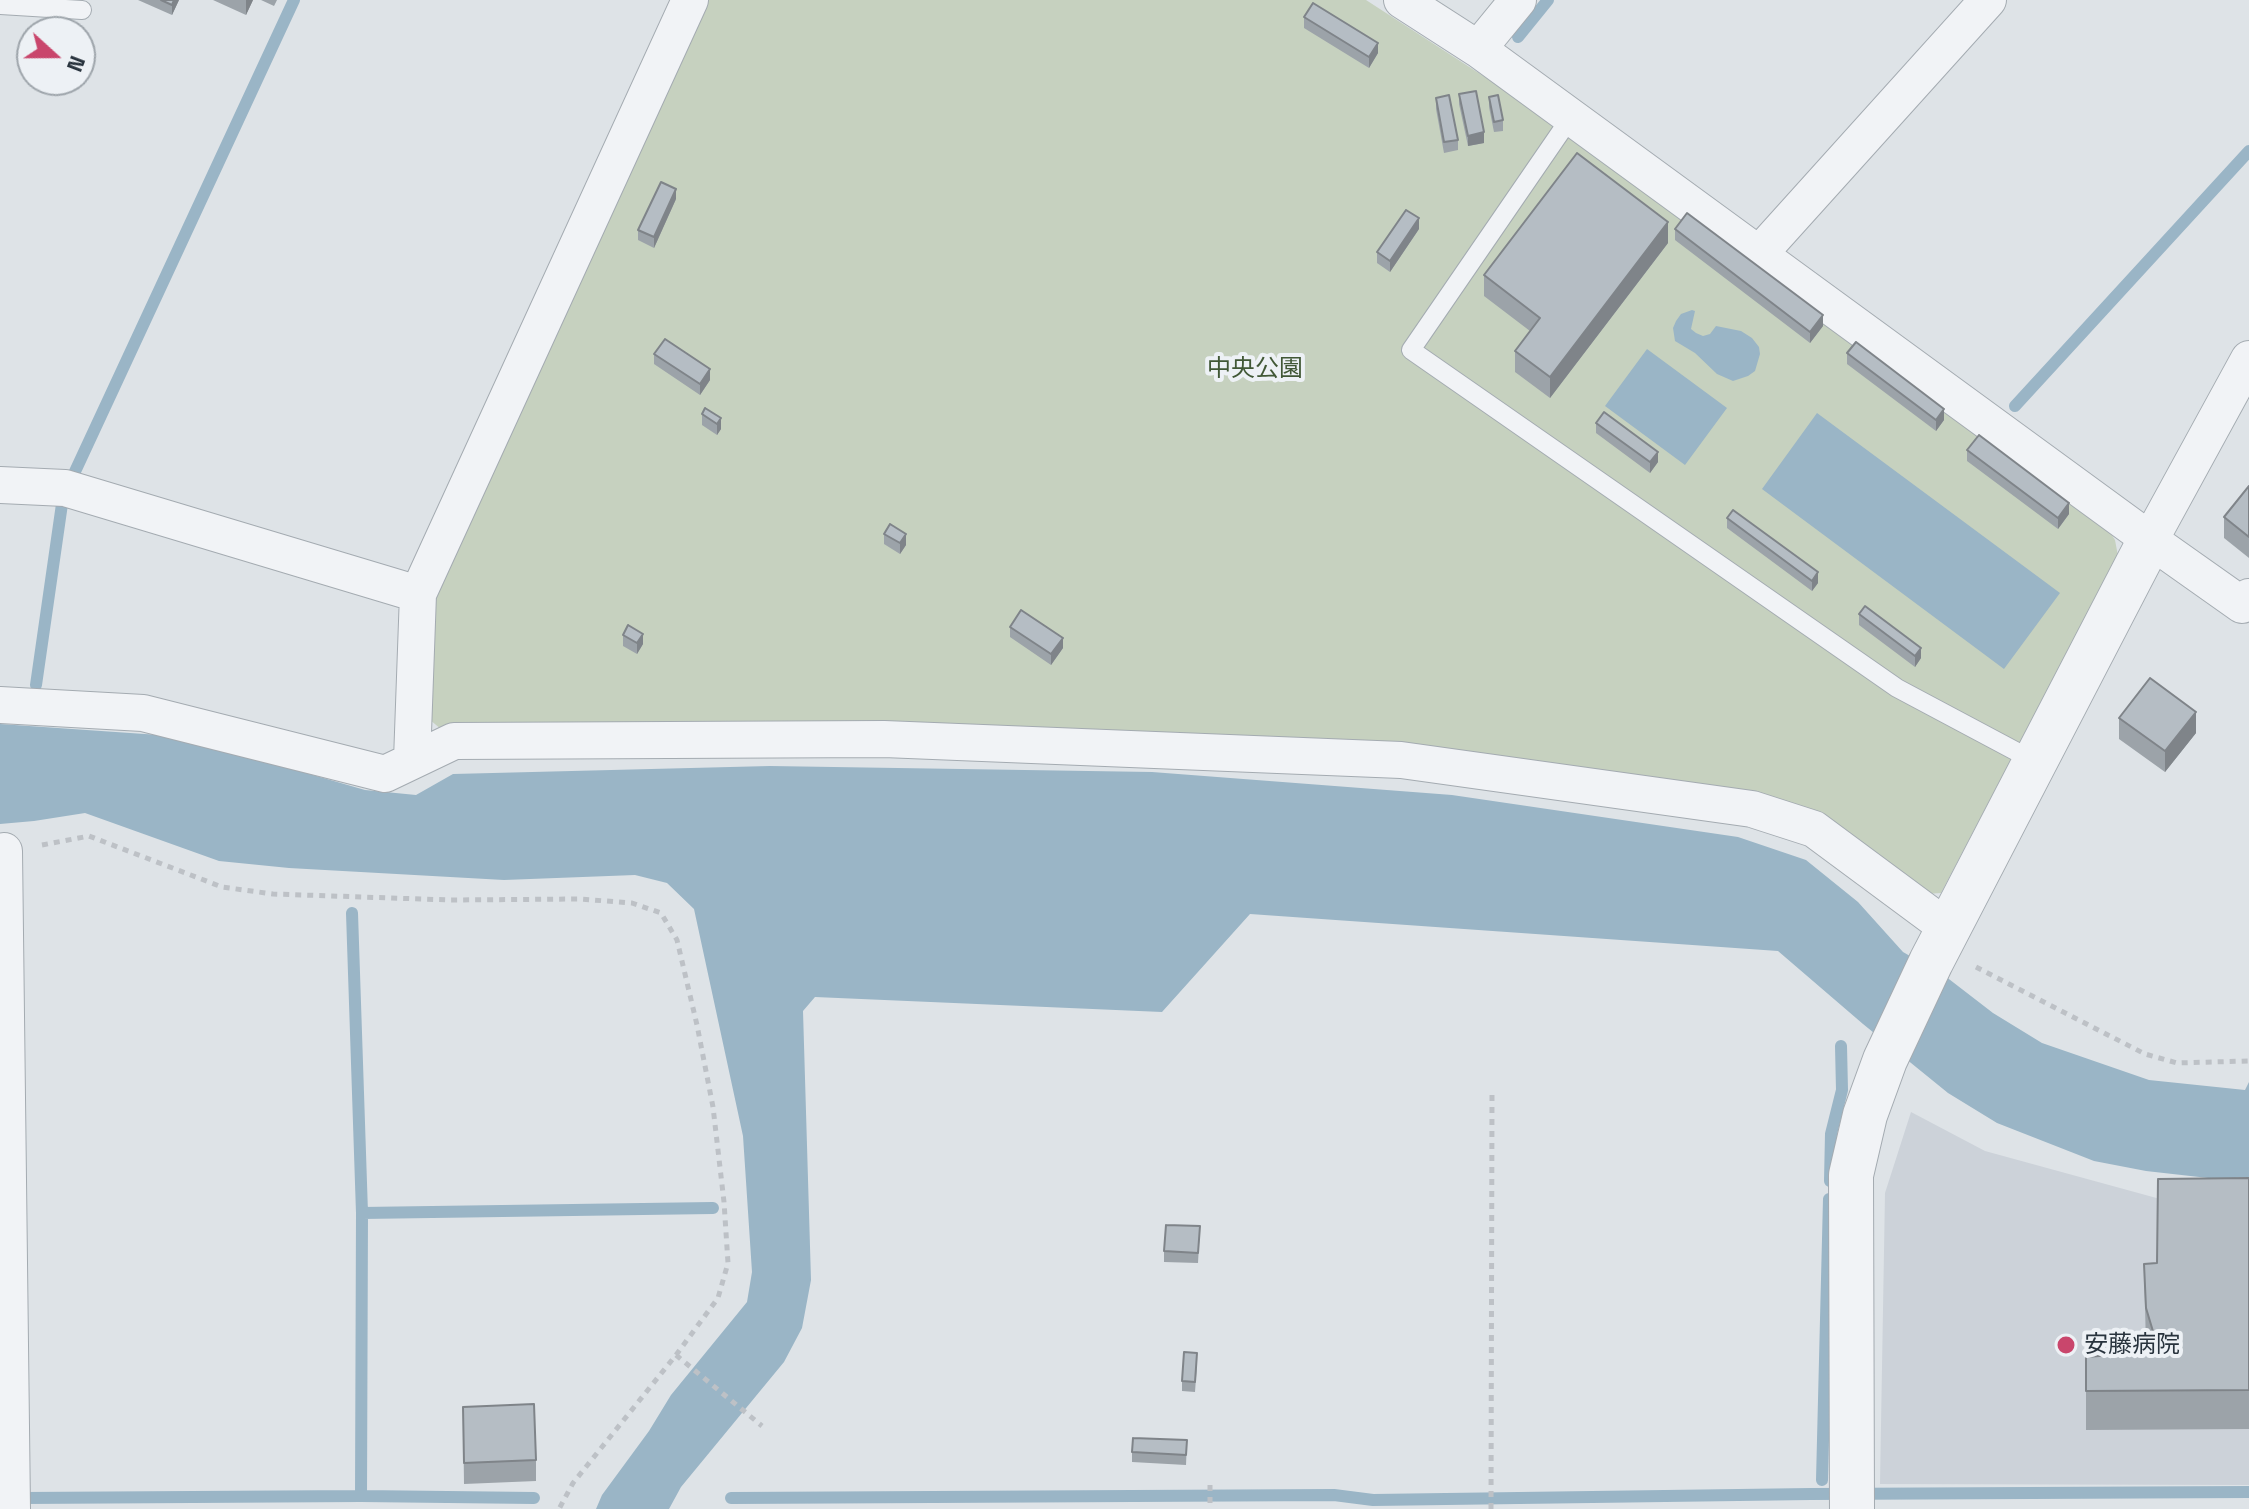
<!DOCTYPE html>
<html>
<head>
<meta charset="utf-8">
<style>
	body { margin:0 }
	#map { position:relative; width:2249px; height:1509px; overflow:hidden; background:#dee3e7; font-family:"Space Grotesk",sans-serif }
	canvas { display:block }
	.north { position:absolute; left:16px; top:16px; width:80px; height:80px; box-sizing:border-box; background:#edf1f5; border:2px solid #9ea5ab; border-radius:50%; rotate:111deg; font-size:22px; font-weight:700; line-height:32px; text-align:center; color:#28333d }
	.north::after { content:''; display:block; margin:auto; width:28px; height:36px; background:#c9466c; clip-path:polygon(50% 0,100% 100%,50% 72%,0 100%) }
</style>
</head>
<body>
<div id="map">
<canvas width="2249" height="1509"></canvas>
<div class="north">N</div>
</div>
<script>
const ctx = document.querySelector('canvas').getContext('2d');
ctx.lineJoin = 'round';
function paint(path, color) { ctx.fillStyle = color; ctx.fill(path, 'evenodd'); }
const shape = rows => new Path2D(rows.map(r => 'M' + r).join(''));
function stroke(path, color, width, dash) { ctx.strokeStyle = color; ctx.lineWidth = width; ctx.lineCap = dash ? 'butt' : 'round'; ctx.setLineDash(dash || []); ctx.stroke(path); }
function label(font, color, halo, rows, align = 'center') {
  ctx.font = font + ' "Space Grotesk","Noto Sans JP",sans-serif'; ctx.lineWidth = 8; ctx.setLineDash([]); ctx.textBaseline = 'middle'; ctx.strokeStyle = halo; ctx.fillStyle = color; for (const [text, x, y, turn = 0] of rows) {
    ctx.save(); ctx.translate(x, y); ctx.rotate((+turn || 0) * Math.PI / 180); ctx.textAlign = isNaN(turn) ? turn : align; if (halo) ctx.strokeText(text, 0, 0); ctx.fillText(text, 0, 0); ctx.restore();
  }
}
paint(shape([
	[1911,1112,1985,1151,2182,1205,2249,1205,2249,1485,1880,1484,1885,1193]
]), '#ccd2d9');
paint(shape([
	[706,0,1366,0,1528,105,2106,526,2115,540,2118,556,1941,893,1926,894,1754,794,442,730,429,719,434,601]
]), '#c6d1bf');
paint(shape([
	[1692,310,1695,311,1691,329,1696,333,1703,336,1710,334,1716,326,1741,331,1752,338,1759,347,1760,354,1755,371,1748,376,1733,381,1717,374,1695,353,1675,341,1673,328,1676,321,1681,314],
	[1647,349,1727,408,1685,465,1605,406],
	[1817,413,2060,593,2004,669,1762,489],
	[0,724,159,735,261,760,365,790,416,795,453,774,770,766,1152,772,1452,795,1738,837,1806,860,1858,902,1903,952,1945,976,1993,1013,2042,1043,2149,1080,2245,1090,2249,1082,2249,1177,2217,1179,2146,1171,2094,1161,1997,1123,1948,1093,1863,1024,1778,951,1250,914,1162,1012,815,997,803,1011,811,1280,802,1328,784,1362,681,1487,669,1509,596,1509,602,1495,649,1431,671,1395,747,1302,752,1272,743,1136,694,909,667,883,635,875,504,880,289,868,219,861,85,813,34,821,0,824]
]), '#9ab5c6');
stroke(shape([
	[1518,37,1548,0],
	[2015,406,2249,151],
	[72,478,294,0],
	[36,685,62,504],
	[352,913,362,1213,361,1496],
	[1830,1181,1831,1134,1842,1090,1841,1046],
	[362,1213,713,1208],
	[1822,1480,1829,1199],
	[23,1498,361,1496,534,1498],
	[731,1498,1334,1495,1373,1500,1811,1494,2249,1492]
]), '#9ab5c6', 12);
const service = shape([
	[0,5,82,10],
	[1571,117,1411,350,1897,688,2036,762]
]);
const minor = shape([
	[1402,0,1478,49,2150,540,2242,605,2249,597],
	[1478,49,1518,0],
	[1759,254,1988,0],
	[0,485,65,488,418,594],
	[2150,540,2249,359],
	[0,705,143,713,385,774,454,741,884,739,1401,760,1752,809,1814,829,1949,929],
	[412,760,418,594,690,0],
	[4,851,12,1509]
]);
const tertiary = shape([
	[1852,1509,1851,1175,1865,1115,1885,1060,1931,962,2150,540]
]);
stroke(service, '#a4abb1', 20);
stroke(minor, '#a4abb1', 38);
stroke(tertiary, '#a4abb1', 46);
stroke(shape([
	[42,845,89,836,222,887,273,894,451,900,580,899,632,903,661,913,677,940,697,1025,713,1107,724,1202,728,1263,718,1298,676,1355,573,1483,559,1509],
	[1976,967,2145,1054,2177,1063,2249,1061],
	[676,1355,762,1426],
	[1210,1485,1210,1509],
	[1491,1509,1492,1094]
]), '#bdc1c6', 5, [6, 6]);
stroke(service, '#f1f3f6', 18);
stroke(minor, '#f1f3f6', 36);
stroke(tertiary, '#f1f3f6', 44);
paint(shape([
	[138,0,179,0,172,15],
	[213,0,253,0,246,15],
	[261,0,277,0,274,6],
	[1304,17,1378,53,1369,68,1304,28],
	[1459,94,1484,143,1468,146,1459,104],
	[1489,97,1503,120,1503,131,1494,132,1489,107],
	[1436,98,1458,140,1458,150,1444,153,1436,109],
	[676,199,654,248,638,240,638,230],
	[1419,229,1390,272,1377,263,1377,252],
	[1675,229,1823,326,1810,343,1675,240],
	[1668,243,1550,398,1515,372,1515,351,1530,331,1484,296,1484,275],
	[1847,353,1944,420,1936,431,1847,364],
	[654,354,710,380,700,395,654,364],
	[705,408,721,429,717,435,702,425,702,414],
	[1596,423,1658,462,1650,473,1596,433],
	[1967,450,2069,514,2058,529,1967,461],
	[2249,486,2249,558,2224,538,2224,517],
	[1727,518,1818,583,1812,591,1727,528],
	[884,534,906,545,900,554,884,544],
	[1859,614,1921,658,1915,667,1859,625],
	[1010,627,1063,648,1051,665,1010,637],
	[623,635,643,644,637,654,623,646],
	[2119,718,2196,733,2165,772,2119,739],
	[2249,1178,2249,1429,2086,1430,2086,1391,2147,1352,2146,1347,2144,1264,2157,1263],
	[1200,1226,1198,1263,1164,1262,1164,1251],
	[1197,1364,1195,1392,1182,1391,1182,1381],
	[463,1407,536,1460,536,1481,464,1484],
	[1187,1440,1186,1465,1132,1462,1132,1452]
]), '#9ca3a9');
paint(shape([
	[174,0,179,0,172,15,172,5],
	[246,0,253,0,246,15],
	[1378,43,1378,53,1369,68,1369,57],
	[1484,132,1484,143,1468,146,1468,136],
	[676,189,676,199,654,248,654,237],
	[1419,218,1419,229,1390,272,1390,261],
	[1668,222,1668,243,1550,398,1550,377],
	[1823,315,1823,326,1810,343,1810,332],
	[710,369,710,380,700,395,700,384],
	[1944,409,1944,420,1936,431,1936,420],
	[721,418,721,429,717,435,717,424],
	[1658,452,1658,462,1650,473,1650,462],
	[2069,503,2069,514,2058,529,2058,518],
	[906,534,906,545,900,554,900,543],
	[1818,572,1818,583,1812,591,1812,581],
	[643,634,643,644,637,654,637,643],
	[1063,638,1063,648,1051,665,1051,654],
	[1921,648,1921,658,1915,667,1915,656],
	[2196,712,2196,733,2165,772,2165,751]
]), '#7f8489');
const building = shape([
	[161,0,174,0,172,5,161,0],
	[1313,3,1378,43,1369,57,1304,17,1313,3],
	[1476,91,1484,132,1468,136,1459,94,1476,91],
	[1449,95,1458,140,1444,142,1436,98,1449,95],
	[1498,95,1503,120,1494,122,1489,97,1498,95],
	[1577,153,1668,222,1550,377,1515,351,1540,318,1484,275,1577,153],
	[661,182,676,189,654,237,638,230,661,182],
	[1406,210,1419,218,1390,261,1377,252,1406,210],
	[1687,213,1823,315,1810,332,1675,229,1687,213],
	[665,339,710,369,700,384,654,354,665,339],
	[1856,342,1944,409,1936,420,1847,353,1856,342],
	[705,408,721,418,717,424,702,414,705,408],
	[1604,412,1658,452,1650,462,1596,423,1604,412],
	[1979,435,2069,503,2058,518,1967,450,1979,435],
	[2249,486,2249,537,2224,517,2249,486],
	[1733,510,1818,572,1812,581,1727,518,1733,510],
	[890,524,906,534,900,543,884,534,890,524],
	[1865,606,1921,648,1915,656,1859,614,1865,606],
	[1021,610,1063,638,1051,654,1010,627,1021,610],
	[628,625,643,634,637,643,623,635,628,625],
	[2150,678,2196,712,2165,751,2119,718,2150,678],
	[2249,1178,2249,1390,2086,1391,2086,1357,2164,1351,2155,1338,2146,1308,2144,1264,2157,1263,2158,1179,2249,1178],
	[1166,1225,1200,1226,1198,1253,1164,1251,1166,1225],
	[1184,1352,1197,1353,1195,1382,1182,1381,1184,1352],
	[534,1404,536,1460,464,1463,463,1407,534,1404],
	[1133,1438,1187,1440,1186,1455,1132,1452,1133,1438]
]);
paint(building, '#b5bdc4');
stroke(building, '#7f8489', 2);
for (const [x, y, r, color] of [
	[2066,1345,10,"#c9466c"]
]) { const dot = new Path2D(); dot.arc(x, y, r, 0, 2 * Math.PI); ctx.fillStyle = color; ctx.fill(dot); stroke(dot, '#edf1f5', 3); }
label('24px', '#415836', '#edf1f5', [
	["中央公園",1255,369]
]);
label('24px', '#28333d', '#edf1f5', [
	["安藤病院",2084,1345]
], 'left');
</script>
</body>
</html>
